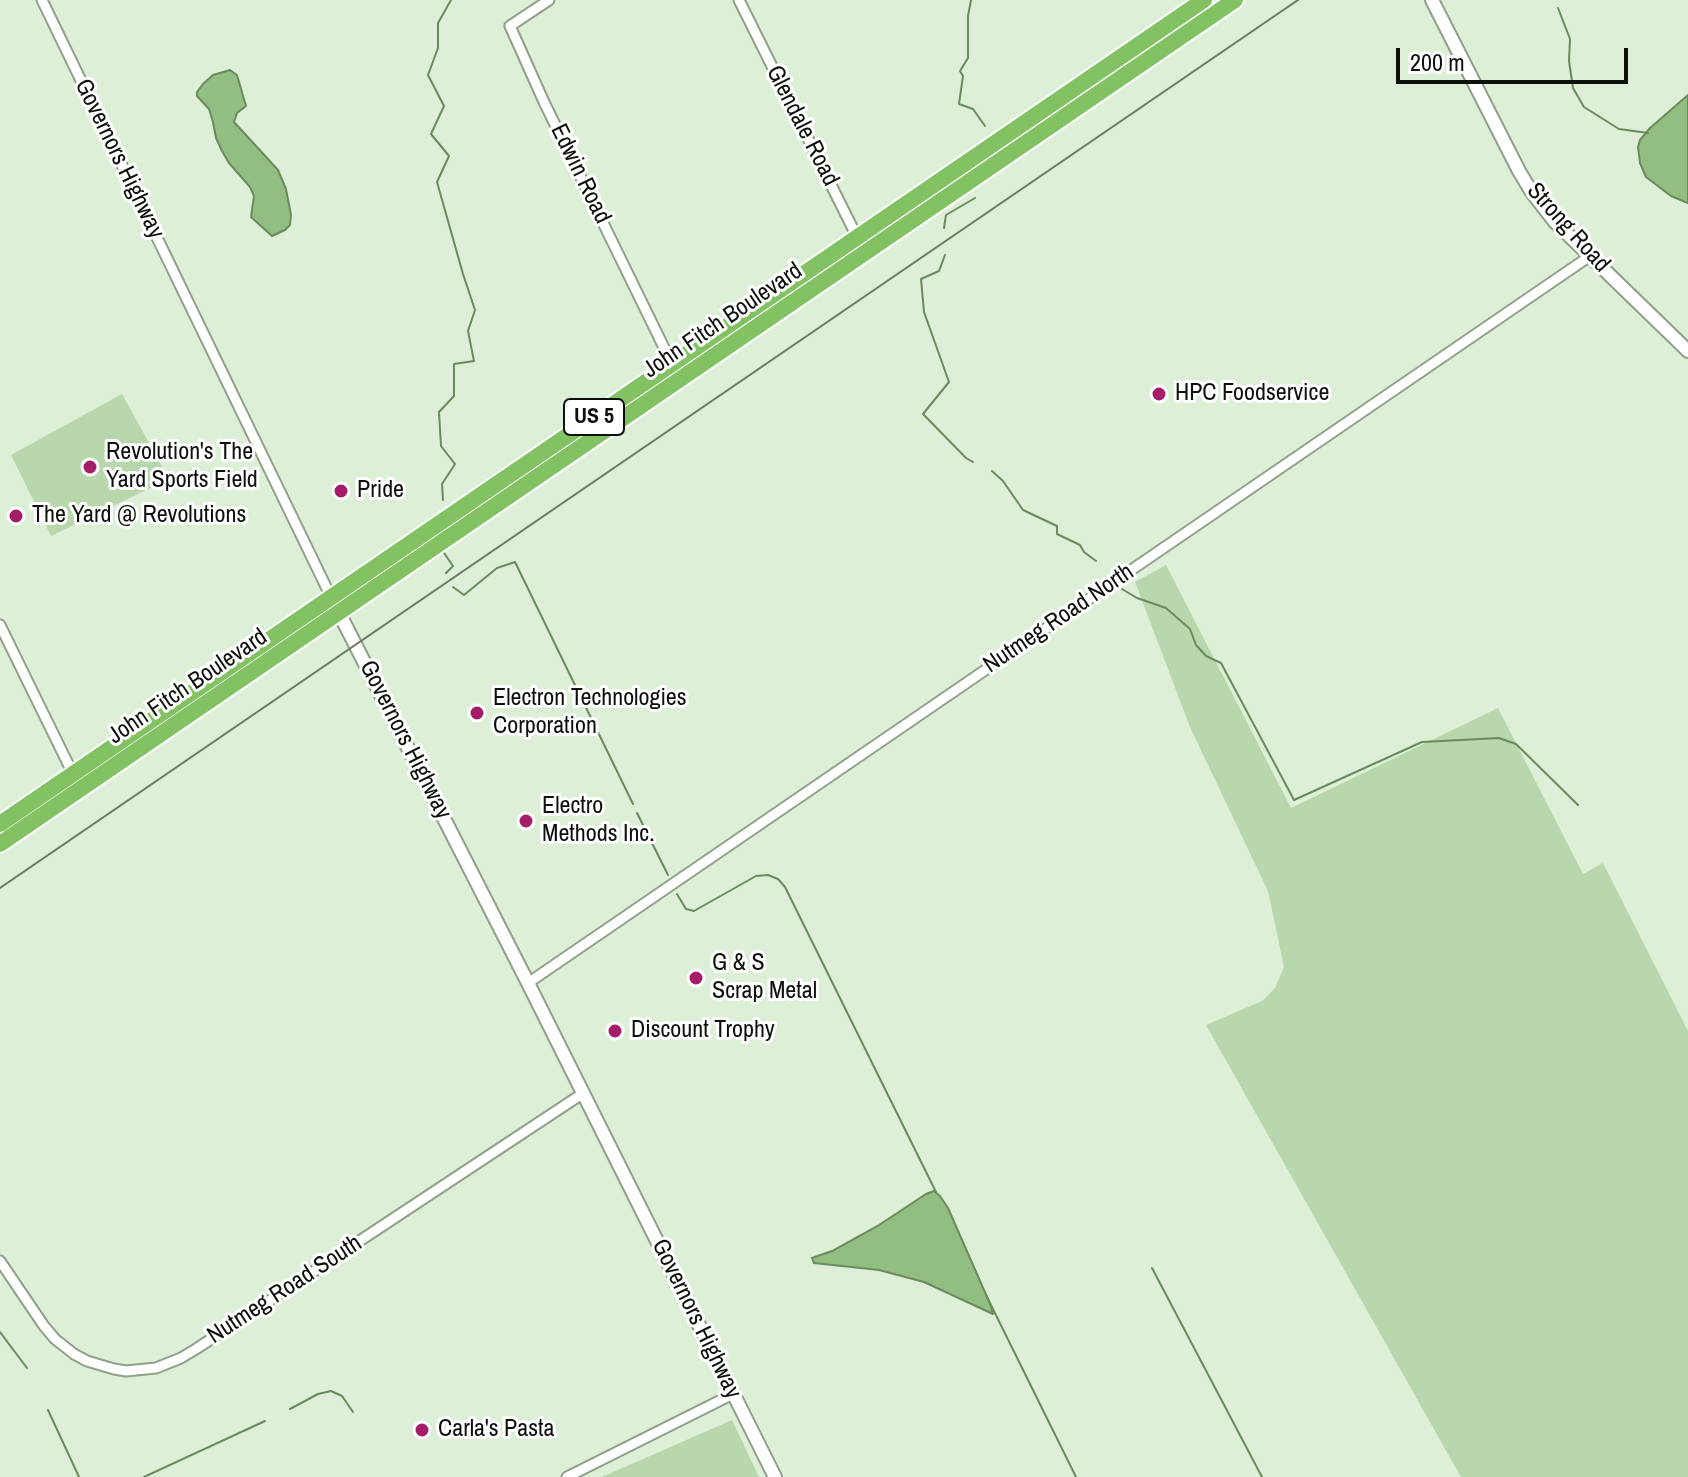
<!DOCTYPE html>
<html>
<head>
<meta charset="utf-8">
<style>
	body { margin:0 }
	#map { position:relative; width:1688px; height:1477px; overflow:hidden; background:#ddefd7; font-family:"Archivo Narrow",sans-serif }
	canvas { display:block }
	.scale { position:absolute; left:1396px; top:48px; width:232px; height:36px; box-sizing:border-box; border:4px solid #0b1109; border-top:0; padding-left:10px; font-size:24px; line-height:28px; white-space:nowrap; color:#0b1109; -webkit-text-stroke:6px #fff; paint-order:stroke }
</style>
</head>
<body>
<div id="map">
<canvas width="1688" height="1477"></canvas>
<div class="scale">200 m</div>
</div>
<script>
const ctx = document.querySelector('canvas').getContext('2d');
ctx.lineJoin = 'round';
function paint(path, color) { ctx.fillStyle = color; ctx.fill(path, 'evenodd'); }
const shape = rows => new Path2D(rows.map(r => 'M' + r).join(''));
function stroke(path, color, width, dash) { ctx.strokeStyle = color; ctx.lineWidth = width; ctx.lineCap = dash ? 'butt' : 'round'; ctx.setLineDash(dash || []); ctx.stroke(path); }
function label(font, color, halo, rows, align = 'center') {
  ctx.font = font + ' "Archivo Narrow",sans-serif'; ctx.lineWidth = 6; ctx.setLineDash([]); ctx.textBaseline = 'middle'; ctx.strokeStyle = halo; ctx.fillStyle = color; for (const [text, x, y, turn = 0] of rows) {
    ctx.save(); ctx.translate(x, y); ctx.rotate((+turn || 0) * Math.PI / 180); ctx.textAlign = isNaN(turn) ? turn : align; if (halo) ctx.strokeText(text, 0, 0); ctx.fillText(text, 0, 0); ctx.restore();
  }
}
paint(shape([
	[122,394,169,479,51,536,11,455],
	[1166,565,1291,808,1498,708,1583,874,1603,863,1688,1031,1688,1477,1461,1477,1206,1025,1262,1001,1275,988,1284,967,1268,891,1190,727,1135,582],
	[732,1420,759,1477,602,1477]
]), '#b8d7ac');
const water = shape([
	[230,70,237,75,246,106,237,113,234,122,278,170,286,189,291,215,290,225,285,230,272,236,251,217,254,196,250,187,229,163,222,151,216,138,213,122,209,109,197,96,197,92,203,84,213,75,230,70],
	[1688,95,1688,203,1671,196,1646,177,1640,163,1638,147,1640,140,1650,128,1688,95],
	[934,1191,940,1196,948,1208,991,1306,993,1314,924,1282,879,1270,814,1263,812,1258,832,1251,879,1225,926,1194,934,1191]
]);
paint(water, '#92bf81');
stroke(water, '#6a8b5d', 2);
stroke(shape([
	[971,0,968,16,968,58,960,71,963,76,959,104,973,109,985,126],
	[1558,8,1570,39,1569,61,1573,88,1584,107,1619,129,1648,133],
	[944,228,946,215,975,198],
	[945,255,939,271,921,279,924,312,949,382,923,414,966,458,973,462],
	[992,471,1003,481,1023,510,1057,526,1057,534,1080,545,1084,552,1096,561],
	[443,500,442,484,455,464,441,446,439,412,454,396,454,364,474,361,468,331,475,310,463,274,437,182,449,156,431,134,444,106,428,75,438,48,438,23,451,0],
	[444,553,453,566,446,573],
	[453,587,464,595,497,568,515,562,633,804],
	[1122,589,1137,598,1166,608,1190,629,1196,645,1206,656,1221,663,1294,800,1422,742,1499,738,1516,744,1578,805],
	[637,813,668,875],
	[677,894,686,909,694,911,756,876,768,875,778,879,785,887,936,1192],
	[1152,1268,1262,1477],
	[986,1295,1076,1477],
	[0,1332,27,1368],
	[290,1409,318,1394,331,1391,342,1396,353,1412],
	[48,1410,79,1477],
	[144,1477,265,1421]
]), '#6a8b5d', 2);
const minor = shape([
	[42,0,331,597],
	[549,0,510,26,544,102,672,364],
	[739,0,865,253],
	[0,625,74,776],
	[528,983,1590,256],
	[0,1261,44,1326,55,1339,74,1354,87,1361,114,1369,126,1371,156,1368,181,1358,196,1349,582,1094],
	[567,1477,733,1394]
]);
const tertiary = shape([
	[1432,0,1519,171,1531,191,1555,222,1688,351],
	[335,605,528,983,775,1477]
]);
const trunk = shape([
	[0,824,1204,0],
	[0,844,1235,0]
]);
stroke(minor, '#90a08a', 13);
stroke(tertiary, '#90a08a', 16);
stroke(trunk, '#fff', 20);
stroke(minor, '#fff', 9);
stroke(tertiary, '#fff', 12);
stroke(trunk, '#82c263', 16);
stroke(shape([
	[0,888,1298,0]
]), '#6e796a', 2);
for (const [x, y, r, color] of [
	[1159,394,8,"#a51d66"],
	[90,467,8,"#a51d66"],
	[341,491,8,"#a51d66"],
	[16,516,8,"#a51d66"],
	[477,713,8,"#a51d66"],
	[526,821,8,"#a51d66"],
	[696,978,8,"#a51d66"],
	[615,1031,8,"#a51d66"],
	[422,1430,8,"#a51d66"]
]) { const dot = new Path2D(); dot.arc(x, y, r, 0, 2 * Math.PI); ctx.fillStyle = color; ctx.fill(dot); stroke(dot, '#fff', 3); }
for (const [x, y, w] of [
	[594,417,60]
]) { const box = new Path2D(); box.roundRect(x - w / 2, y - 18, w, 36, 6); ctx.fillStyle = '#fff'; ctx.fill(box); stroke(box, '#0b1109', 2); }
label('bold 22px', '#0b1109', null, [
	["US 5",594,417]
]);
label('24px', '#0b1109', '#fff', [
	["Glendale Road",802,126,63],
	["Governors Highway",119,159,64],
	["Edwin Road",580,174,64],
	["Strong Road",1568,228,48],
	["John Fitch Boulevard",723,321,-34],
	["Nutmeg Road North",1059,619,-34],
	["John Fitch Boulevard",188,687,-34],
	["Governors Highway",405,740,63],
	["Nutmeg Road South",285,1290,-33],
	["Governors Highway",696,1319,64]
]);
label('24px', '#0b1109', '#fff', [
	["HPC Foodservice",1175,394],
	["Revolution's The",106,453],
	["Yard Sports Field",106,481],
	["Pride",357,491],
	["The Yard @ Revolutions",32,516],
	["Electron Technologies",493,699],
	["Corporation",493,727],
	["Electro",542,807],
	["Methods Inc.",542,835],
	["G & S",712,964],
	["Scrap Metal",712,992],
	["Discount Trophy",631,1031],
	["Carla's Pasta",438,1430]
], 'left');
</script>
</body>
</html>
